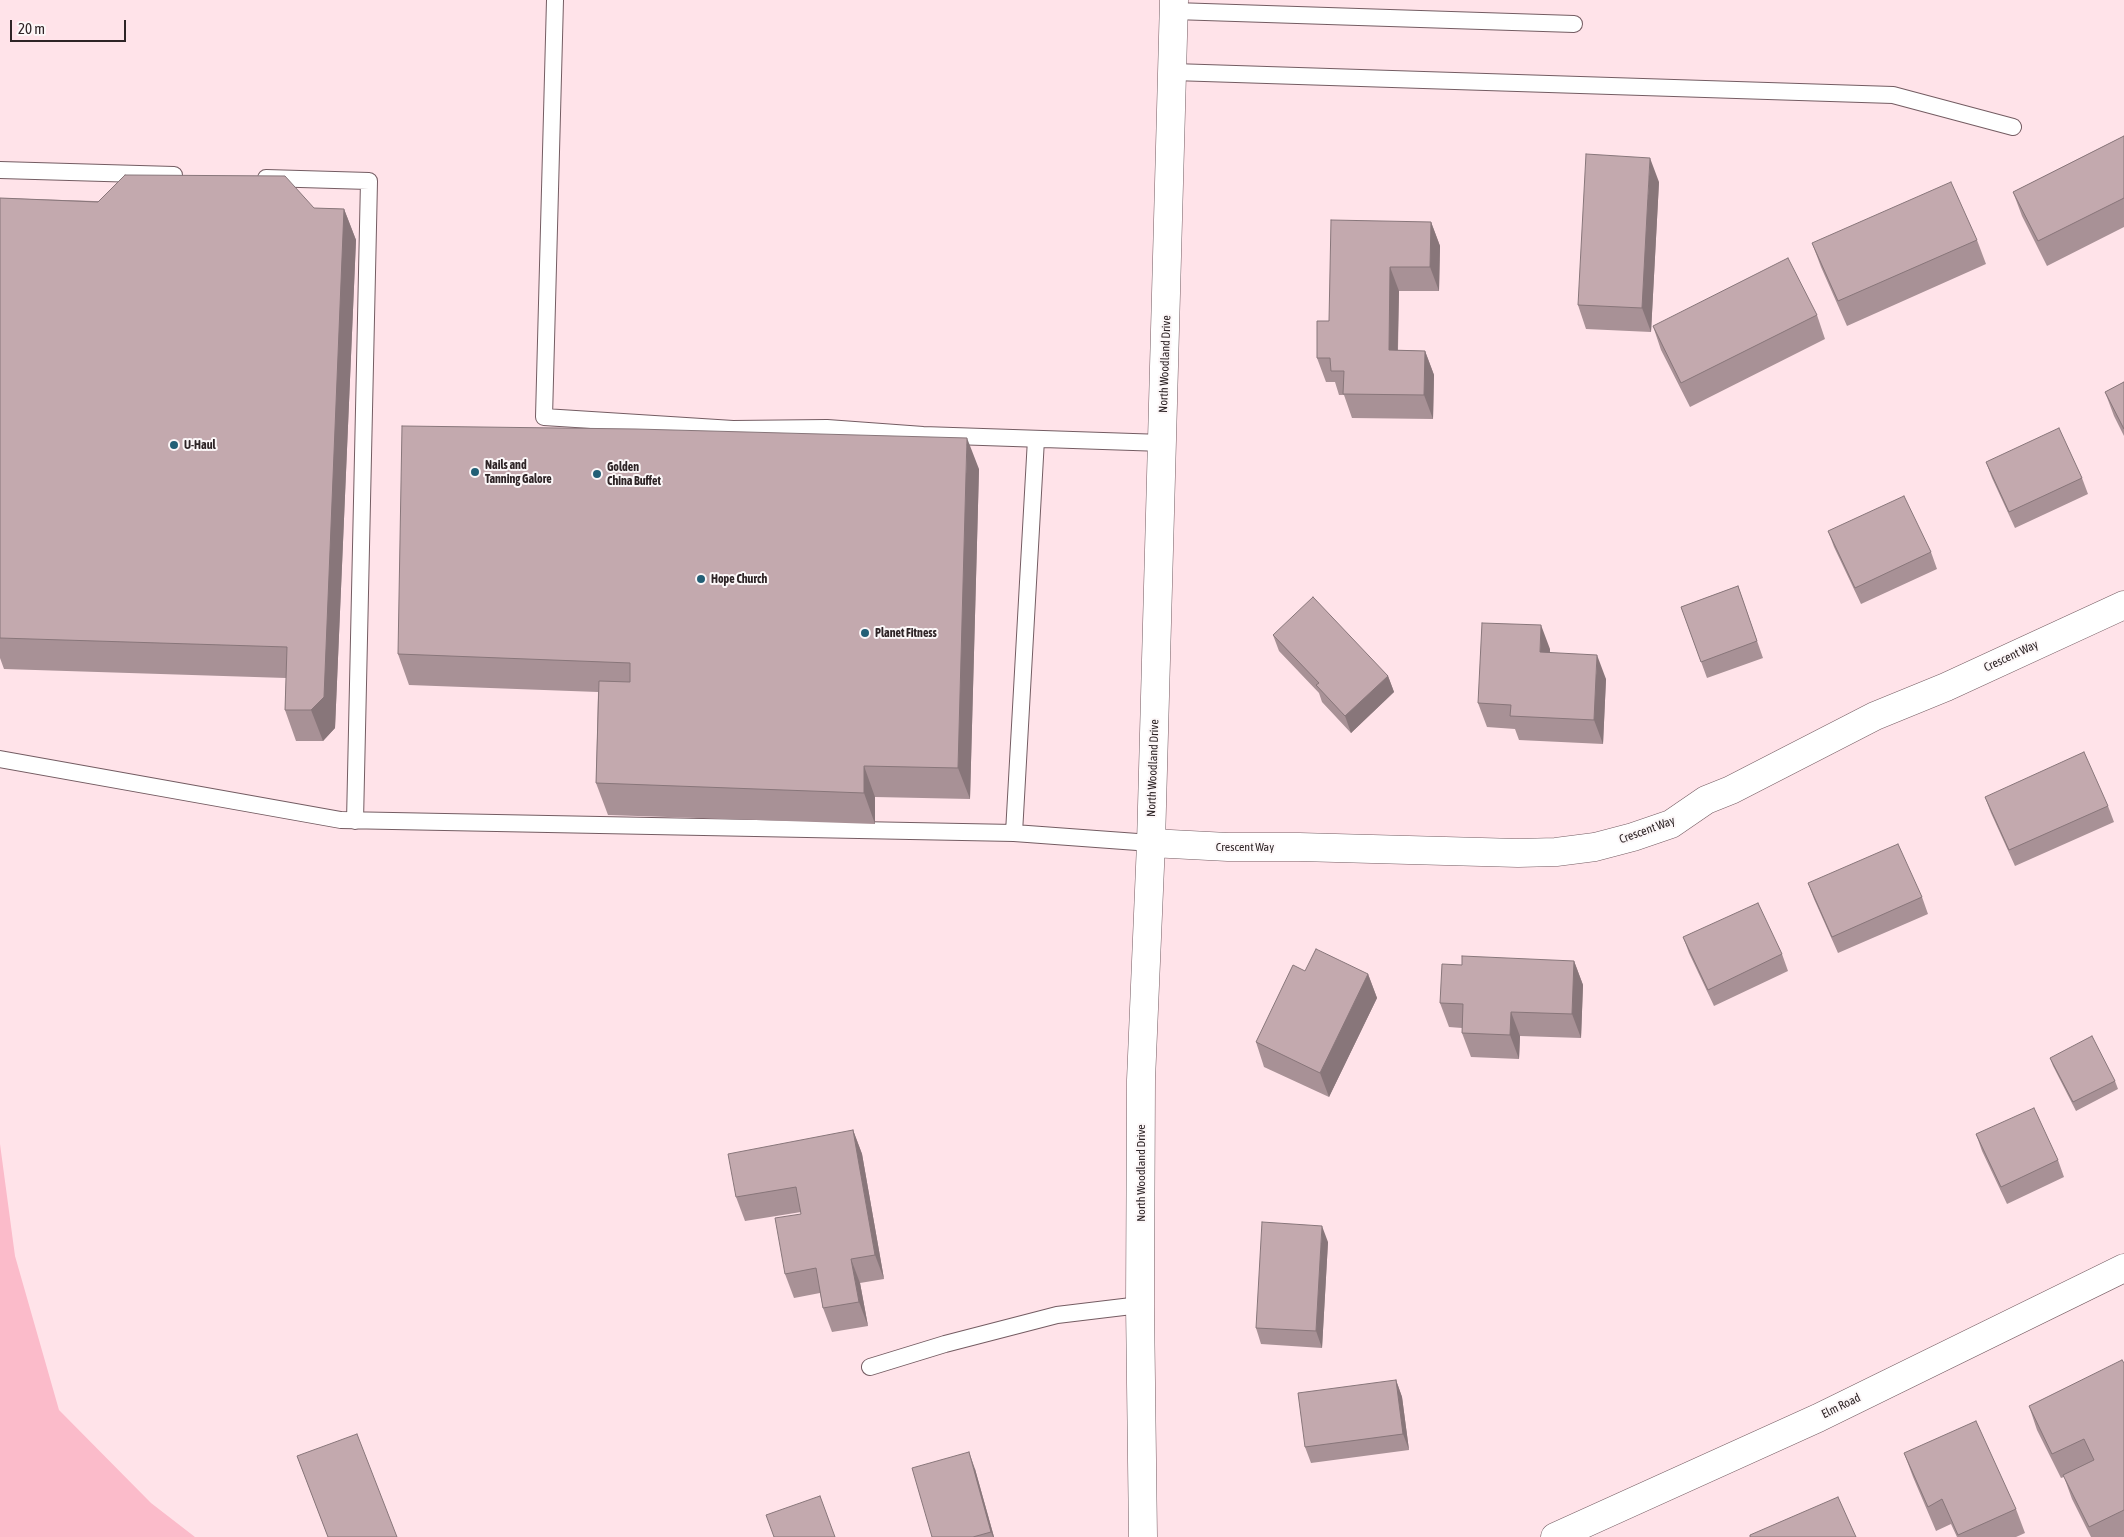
<!DOCTYPE html>
<html>
<head>
<meta charset="utf-8">
<style>
	body { margin:0 }
	#map { position:relative; width:2124px; height:1537px; overflow:hidden; background:#ffe3e9; font-family:"Asap Condensed",sans-serif }
	canvas { display:block }
	.scale { position:absolute; left:10px; top:20px; width:116px; height:22px; box-sizing:border-box; border:2px solid #2e2426; border-top:0; padding-left:6px; font-size:15px; line-height:18px; white-space:nowrap; color:#2e2426; -webkit-text-stroke:4px #fcf7f8; paint-order:stroke }
</style>
</head>
<body>
<div id="map">
<canvas width="2124" height="1537"></canvas>
<div class="scale">20 m</div>
</div>
<script>
const ctx = document.querySelector('canvas').getContext('2d');
ctx.lineJoin = 'round';
function paint(path, color) { ctx.fillStyle = color; ctx.fill(path, 'evenodd'); }
const shape = rows => new Path2D(rows.map(r => 'M' + r).join(''));
function stroke(path, color, width, dash) { ctx.strokeStyle = color; ctx.lineWidth = width; ctx.lineCap = dash ? 'butt' : 'round'; ctx.setLineDash(dash || []); ctx.stroke(path); }
function label(font, color, halo, rows, align = 'center') {
  ctx.font = font + ' "Asap Condensed",sans-serif'; ctx.lineWidth = 4; ctx.setLineDash([]); ctx.textBaseline = 'middle'; ctx.strokeStyle = halo; ctx.fillStyle = color; for (const [text, x, y, turn = 0] of rows) {
    ctx.save(); ctx.translate(x, y); ctx.rotate((+turn || 0) * Math.PI / 180); ctx.textAlign = isNaN(turn) ? turn : align; if (halo) ctx.strokeText(text, 0, 0); ctx.fillText(text, 0, 0); ctx.restore();
  }
}
paint(shape([
	[0,1144,15,1256,59,1410,151,1503,195,1537,0,1537]
]), '#fbbbca');
const service = shape([
	[555,0,544,417,733,429,827,428,923,435,1163,443],
	[1174,11,1574,24],
	[1173,72,1893,95,2013,127],
	[0,170,174,175],
	[266,178,369,181,355,821],
	[1036,439,1014,833,1151,843],
	[0,759,341,820,1014,833],
	[870,1367,945,1344,1057,1315,1140,1305]
]);
const minor = shape([
	[1151,843,1228,847,1299,847,1518,853,1556,852,1595,847,1633,837,1671,824,1706,800,1731,790,1875,716,1946,687,2124,605]
]);
const tertiary = shape([
	[1143,1537,1140,1305,1141,1080,1151,843,1174,0],
	[1555,1537,1818,1418,2124,1268]
]);
stroke(service, '#745c62', 18);
stroke(minor, '#745c62', 29);
stroke(tertiary, '#745c62', 29);
stroke(service, '#fff', 16);
stroke(minor, '#fff', 28);
stroke(tertiary, '#fff', 28);
paint(shape([
	[2124,136,2124,227,2047,266,2022,216,2013,192],
	[1659,182,1651,332,1586,329,1578,305],
	[0,198,344,209,356,240,335,728,323,741,296,741,285,710,286,678,4,669,0,658],
	[1431,222,1440,246,1439,291,1399,291,1398,350,1425,351,1434,375,1433,419,1352,418,1344,395,1339,395,1335,382,1326,382,1317,358,1329,321],
	[1977,240,1986,264,1847,326,1821,267,1812,243],
	[1817,315,1825,339,1690,407,1661,350,1653,326],
	[2124,382,2124,436,2114,416,2105,392],
	[1986,462,2082,478,2088,494,2015,528,1992,478],
	[979,469,970,799,875,797,875,824,608,815,596,783,598,692,409,685,398,654],
	[1828,531,1931,552,1937,569,1861,604,1834,547],
	[1738,586,1763,658,1707,678,1681,607],
	[1273,635,1388,676,1394,692,1351,733,1322,702,1319,693,1279,651],
	[1550,649,1550,652,1606,679,1603,744,1519,740,1515,729,1487,727,1478,703],
	[1985,797,2108,806,2114,822,2015,866,1991,813],
	[1808,883,1922,897,1928,914,1838,953,1814,899],
	[1683,937,1782,954,1788,971,1714,1006,1689,953],
	[1574,961,1583,985,1581,1038,1520,1036,1519,1059,1471,1057,1462,1033,1462,1028,1449,1027,1440,1003,1462,965],
	[1305,971,1368,974,1377,998,1329,1097,1264,1067,1256,1042],
	[2050,1058,2115,1081,2118,1089,2076,1111,2053,1066],
	[853,1130,862,1154,884,1279,860,1283,868,1326,832,1332,823,1308,820,1293,794,1298,785,1274,801,1214,801,1212,745,1221,736,1197],
	[1976,1134,2058,1160,2064,1177,2007,1204,1982,1151],
	[1328,1242,1322,1348,1261,1344,1256,1328],
	[2124,1363,2124,1537,2091,1537,2072,1499,2064,1477,2061,1478,2037,1430,2029,1406],
	[1396,1380,1402,1397,1409,1450,1311,1463,1305,1447],
	[1904,1453,2016,1509,2025,1533,2016,1537,1957,1537,1951,1524,1936,1531,1913,1477],
	[297,1456,397,1537,328,1537],
	[975,1469,994,1537,932,1537]
]), '#a89196');
paint(shape([
	[1650,158,1659,182,1651,332,1642,308],
	[344,209,356,240,335,728,323,741,311,710],
	[1431,222,1440,246,1439,291,1430,267],
	[1390,267,1399,291,1397,374,1389,350],
	[1425,351,1434,375,1433,419,1424,395],
	[967,438,979,469,970,799,958,768],
	[1541,625,1550,649,1549,676,1540,652],
	[1597,655,1606,679,1603,744,1594,720],
	[1388,676,1394,692,1351,733,1345,716],
	[864,766,875,797,875,824,864,793],
	[1574,961,1583,985,1581,1038,1572,1014],
	[1368,974,1377,998,1329,1097,1320,1073],
	[1511,1012,1520,1036,1519,1059,1510,1035],
	[853,1130,862,1154,884,1279,875,1255],
	[1322,1226,1328,1242,1322,1348,1316,1331],
	[851,1259,860,1283,868,1326,859,1302],
	[1396,1380,1402,1397,1409,1450,1403,1434],
	[969,1452,975,1469,994,1537,993,1537,991,1532]
]), '#88767a');
const building = shape([
	[2124,136,2124,198,2038,241,2013,192,2124,136],
	[1586,154,1650,158,1642,308,1578,305,1586,154],
	[125,175,285,176,314,208,344,209,324,697,311,710,285,710,287,647,0,638,0,198,98,202,125,175],
	[1951,182,1977,240,1838,301,1812,243,1951,182],
	[1331,220,1431,222,1430,267,1390,267,1389,350,1425,351,1424,395,1343,394,1344,371,1331,371,1330,358,1317,358,1317,321,1329,321,1331,220],
	[1788,258,1817,315,1681,383,1653,326,1788,258],
	[2124,382,2124,429,2105,392,2124,382],
	[402,426,636,429,967,438,958,768,864,766,864,793,596,783,599,681,630,682,630,663,398,654,402,426],
	[2059,428,2082,478,2009,512,1986,462,2059,428],
	[1904,496,1931,552,1855,588,1828,531,1904,496],
	[1738,586,1757,641,1701,662,1681,607,1738,586],
	[1313,597,1388,676,1345,716,1316,685,1319,683,1273,635,1313,597],
	[1482,623,1541,625,1540,652,1597,655,1594,720,1510,716,1511,705,1478,703,1482,623],
	[2084,752,2108,806,2009,850,1985,797,2084,752],
	[1898,844,1922,897,1832,937,1808,883,1898,844],
	[1758,903,1782,954,1708,990,1683,937,1758,903],
	[1316,949,1368,974,1320,1073,1256,1042,1293,965,1305,971,1316,949],
	[1462,956,1574,961,1572,1014,1511,1012,1510,1035,1462,1033,1463,1004,1440,1003,1442,964,1462,965,1462,956],
	[2092,1036,2115,1081,2073,1102,2050,1058,2092,1036],
	[2034,1108,2058,1160,2001,1187,1976,1134,2034,1108],
	[853,1130,875,1255,851,1259,859,1302,823,1308,816,1268,785,1274,775,1218,801,1214,796,1187,736,1197,728,1154,853,1130],
	[1262,1222,1322,1226,1316,1331,1256,1328,1262,1222],
	[2122,1360,2124,1363,2124,1510,2089,1527,2063,1475,2094,1460,2084,1439,2052,1454,2029,1406,2122,1360],
	[1396,1380,1403,1434,1305,1447,1298,1393,1396,1380],
	[1976,1421,2016,1509,1958,1535,1942,1499,1928,1507,1904,1453,1976,1421],
	[357,1434,397,1537,328,1537,297,1456,357,1434],
	[969,1452,991,1532,973,1537,932,1537,912,1468,969,1452],
	[820,1496,835,1537,774,1537,766,1515,820,1496],
	[1838,1497,1856,1537,1750,1537,1750,1535,1838,1497]
]);
paint(building, '#c3a9ae');
stroke(building, '#88767a', 1);
for (const [x, y, r, color] of [
	[174,445,5,"#225f76"],
	[475,472,5,"#225f76"],
	[597,474,5,"#225f76"],
	[701,579,5,"#225f76"],
	[865,633,5,"#225f76"]
]) { const dot = new Path2D(); dot.arc(x, y, r, 0, 2 * Math.PI); ctx.fillStyle = color; ctx.fill(dot); stroke(dot, '#fcf7f8', 2); }
label('12px', '#2e2426', '#fcf7f8', [
	["North Woodland Drive",1165,364,-88],
	["Crescent Way",2011,656,-25],
	["North Woodland Drive",1153,768,-88],
	["Crescent Way",1647,830,-20],
	["Crescent Way",1245,847],
	["North Woodland Drive",1141,1173,-90],
	["Elm Road",1841,1406,-26]
]);
label('bold 12px', '#2e2426', '#fcf7f8', [
	["U-Haul",184,445],
	["Nails and",485,465],
	["Tanning Galore",485,479],
	["Golden",607,467],
	["China Buffet",607,481],
	["Hope Church",711,579],
	["Planet Fitness",875,633]
], 'left');
</script>
</body>
</html>
